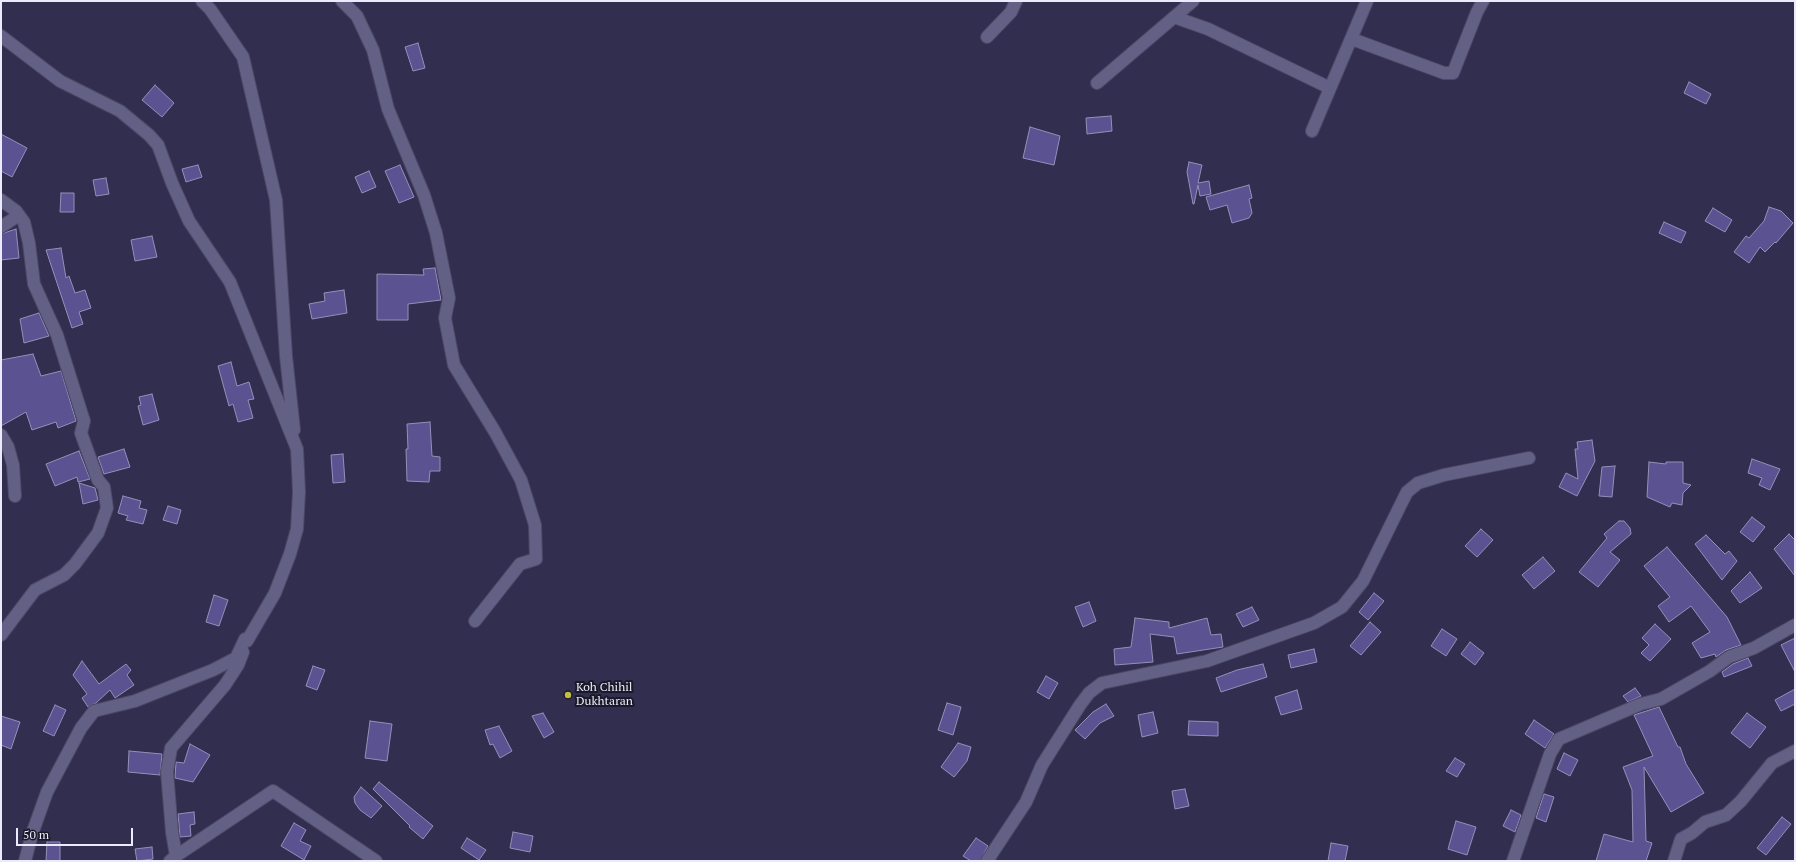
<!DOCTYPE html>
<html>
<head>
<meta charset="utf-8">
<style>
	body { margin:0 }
	#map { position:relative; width:1796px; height:862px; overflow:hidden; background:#322e50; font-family:"PT Serif",serif }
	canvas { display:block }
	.frame { position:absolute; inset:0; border:2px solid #ecebfd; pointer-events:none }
	.scale { position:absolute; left:16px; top:828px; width:117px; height:18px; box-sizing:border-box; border:2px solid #ecebfd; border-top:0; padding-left:5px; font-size:12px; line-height:14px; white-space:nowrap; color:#ecebfd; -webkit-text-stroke:3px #1a1928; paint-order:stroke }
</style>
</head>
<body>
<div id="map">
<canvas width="1796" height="862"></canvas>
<div class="frame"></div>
<div class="scale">50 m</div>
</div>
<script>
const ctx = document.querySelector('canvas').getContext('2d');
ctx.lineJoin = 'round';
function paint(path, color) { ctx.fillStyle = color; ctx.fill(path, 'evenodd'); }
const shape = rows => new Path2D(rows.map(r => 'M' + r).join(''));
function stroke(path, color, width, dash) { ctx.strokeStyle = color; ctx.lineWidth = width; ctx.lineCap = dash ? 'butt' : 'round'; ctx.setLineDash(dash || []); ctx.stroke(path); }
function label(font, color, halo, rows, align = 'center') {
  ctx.font = font + ' "PT Serif",serif'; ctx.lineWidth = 4; ctx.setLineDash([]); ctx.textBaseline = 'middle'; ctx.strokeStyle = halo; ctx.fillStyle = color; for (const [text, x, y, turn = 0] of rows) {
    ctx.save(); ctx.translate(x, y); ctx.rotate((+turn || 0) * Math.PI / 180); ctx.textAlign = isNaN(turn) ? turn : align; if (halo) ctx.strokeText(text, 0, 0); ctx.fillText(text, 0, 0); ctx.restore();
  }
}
const building = shape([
	[418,43,425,68,413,71,405,47,418,43],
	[1689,82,1711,94,1706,104,1684,93,1689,82],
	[155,85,174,103,162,117,142,100,155,85],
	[1111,116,1112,131,1087,134,1086,118,1111,116],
	[1030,127,1060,136,1054,165,1023,158,1030,127],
	[1,134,27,148,12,177,1,171,1,134],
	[1189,162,1202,165,1198,183,1209,181,1211,194,1200,196,1198,185,1194,204,1193,204,1187,172,1189,162],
	[198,165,202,177,186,182,182,169,198,165],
	[400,165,414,197,399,203,385,171,400,165],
	[369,171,376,187,362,193,355,177,369,171],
	[106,178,109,194,96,196,93,180,106,178],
	[1249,185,1252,198,1249,199,1252,213,1249,218,1232,223,1227,205,1210,210,1206,197,1249,185],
	[61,193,74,193,74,212,60,212,61,193],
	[1769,207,1781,211,1793,223,1776,243,1775,242,1765,252,1760,247,1749,263,1734,252,1746,236,1749,238,1764,221,1769,207],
	[1713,208,1732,220,1725,232,1705,221,1713,208],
	[1664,222,1686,232,1681,243,1659,233,1664,222],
	[16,229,19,258,1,260,1,234,16,229],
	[152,236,157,257,135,261,131,240,152,236],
	[61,248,66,278,69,276,75,293,85,290,91,308,79,312,83,324,72,328,46,250,61,248],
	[435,268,441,300,408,304,408,320,377,320,377,274,424,275,423,269,435,268],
	[344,290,347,313,312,319,309,304,325,301,324,293,344,290],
	[39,313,49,336,24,343,20,319,39,313],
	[33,354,41,376,61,371,76,421,58,428,56,422,32,430,26,412,1,426,1,360,33,354],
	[231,362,237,386,249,382,254,399,248,400,253,418,238,422,233,404,229,406,218,366,231,362],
	[152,394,159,420,143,425,138,406,141,405,139,397,152,394],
	[430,422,432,456,440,457,440,471,430,471,429,482,407,481,406,449,408,449,407,424,430,422],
	[1592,440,1595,461,1577,496,1559,487,1566,473,1578,479,1575,449,1578,449,1577,442,1592,440],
	[124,449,130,467,104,474,98,457,124,449],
	[79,451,90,479,78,482,77,477,55,486,46,464,79,451],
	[343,454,345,482,333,483,331,455,343,454],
	[1752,459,1780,469,1770,490,1759,485,1762,478,1748,473,1752,459],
	[1649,462,1666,464,1666,462,1683,462,1683,483,1691,485,1683,493,1682,505,1672,503,1670,507,1647,497,1649,462],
	[1615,466,1612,497,1599,496,1602,467,1615,466],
	[79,483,95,488,98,500,83,504,79,483],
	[123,496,141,501,139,508,147,510,143,524,126,520,128,516,118,513,123,496],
	[168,506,181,510,177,524,163,520,168,506],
	[1752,517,1765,527,1753,542,1740,532,1752,517],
	[1619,521,1624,521,1630,528,1631,534,1610,552,1620,560,1598,587,1579,572,1607,538,1604,534,1619,521],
	[1481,529,1493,540,1477,557,1465,546,1481,529],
	[1789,534,1795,540,1795,576,1774,549,1789,534],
	[1706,535,1725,554,1729,551,1737,561,1722,580,1695,544,1706,535],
	[1667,547,1727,617,1741,645,1726,650,1716,657,1715,654,1701,658,1692,643,1710,632,1691,606,1669,622,1658,606,1670,597,1644,566,1667,547],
	[1543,557,1555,571,1534,589,1522,575,1543,557],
	[1750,572,1762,588,1740,603,1731,591,1750,572],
	[1374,593,1384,601,1368,620,1359,612,1374,593],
	[214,595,228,600,219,626,206,622,214,595],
	[1089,602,1096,621,1083,627,1075,607,1089,602],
	[1252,607,1259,620,1243,627,1236,614,1252,607],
	[1135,618,1169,622,1169,628,1207,618,1211,635,1221,634,1223,647,1177,654,1174,637,1150,634,1153,662,1115,665,1114,649,1131,647,1135,618],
	[1370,622,1381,632,1361,655,1350,646,1370,622],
	[1655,624,1671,639,1650,661,1641,653,1649,645,1642,638,1655,624],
	[1442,629,1457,639,1446,656,1431,646,1442,629],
	[1795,638,1795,672,1781,645,1795,638],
	[1470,642,1484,653,1475,665,1461,654,1470,642],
	[1314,649,1317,662,1291,668,1288,655,1314,649],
	[1748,658,1752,666,1724,677,1722,672,1733,664,1748,658],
	[82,661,99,684,126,664,131,670,127,675,134,685,115,698,110,690,96,703,88,707,82,698,87,694,73,675,82,661],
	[1263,664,1267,677,1221,692,1216,678,1237,670,1263,664],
	[313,666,325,670,317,690,306,686,313,666],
	[1046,676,1058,683,1049,699,1037,692,1046,676],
	[1635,688,1641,696,1628,702,1623,696,1635,688],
	[1795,689,1795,704,1781,711,1775,700,1795,689],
	[1297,690,1302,709,1281,715,1275,697,1297,690],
	[947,703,961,707,953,735,938,730,947,703],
	[1106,704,1114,716,1100,723,1085,739,1075,730,1093,712,1106,704],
	[55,705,66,710,54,736,43,731,55,705],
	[1659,707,1678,747,1680,747,1686,764,1704,793,1671,812,1644,767,1646,841,1652,843,1646,861,1596,861,1604,834,1633,842,1632,790,1623,767,1653,756,1634,715,1659,707],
	[1153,712,1158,733,1142,737,1138,715,1153,712],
	[543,713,554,732,544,738,532,716,543,713],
	[1747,713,1766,727,1750,748,1731,733,1747,713],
	[1,716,20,722,11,749,1,745,1,716],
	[1534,720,1554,734,1545,748,1525,734,1534,720],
	[370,721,392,724,387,761,365,758,370,721],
	[1189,721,1218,722,1218,736,1188,735,1189,721],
	[499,726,512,751,500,758,493,744,490,745,485,730,499,726],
	[958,743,971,747,967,761,954,777,941,767,958,743],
	[190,744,210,755,193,782,175,778,176,762,184,763,190,744],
	[129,751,162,754,160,775,128,772,129,751],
	[1564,753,1578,760,1570,776,1557,769,1564,753],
	[1455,758,1465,764,1457,777,1446,771,1455,758],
	[379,782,433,826,423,839,409,827,410,826,373,789,379,782],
	[361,787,382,806,371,818,360,810,355,803,354,797,361,787],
	[1185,789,1189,806,1175,809,1172,791,1185,789],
	[1544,794,1554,797,1546,822,1536,818,1544,794],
	[1511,810,1521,815,1515,832,1503,826,1511,810],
	[194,812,195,824,190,825,191,836,180,837,178,814,194,812],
	[1782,817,1791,824,1766,855,1757,848,1782,817],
	[1456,821,1476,827,1467,855,1448,849,1456,821],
	[294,823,306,830,300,841,311,846,304,860,281,846,294,823],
	[513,832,533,836,530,852,510,848,513,832],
	[467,838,486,850,479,860,461,848,467,838],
	[976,838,988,846,980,861,971,861,963,856,976,838],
	[47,842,60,842,60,861,46,861,47,842],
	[1331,843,1348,846,1345,861,1328,861,1331,843],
	[152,847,153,859,137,861,135,849,152,847]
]);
paint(building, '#5b5391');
stroke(building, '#9390b9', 1);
const street = shape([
	[202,1,210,9,243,57,276,200,286,356,294,430],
	[342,1,357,16,373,50,388,109,424,195,436,233,449,298,445,318,454,365,495,432,521,480,535,525,536,559,520,564,475,621],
	[1174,17,1208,29,1330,88],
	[1,36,60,81,120,111,149,135,158,145,172,183,189,221,230,282,297,449,299,492,297,529,290,554,275,593,247,641,245,639,236,658,213,670,135,701,94,711,81,728,47,792,32,834,25,861],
	[987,37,1011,12,1016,1],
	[1352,39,1444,73,1453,73,1477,12,1483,1],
	[1097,83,1193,1],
	[1312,131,1367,1],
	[1,200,16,211,24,222,29,243,34,284,57,335,84,421,81,433,98,480,104,487,107,508,98,533,75,564,64,575,35,590,1,635],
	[1,227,19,215],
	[1,435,8,447,13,465,15,496],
	[176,856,273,791,376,861],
	[170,861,176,856,172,832,167,772,171,748,225,685,238,665,243,652],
	[987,861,1026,802,1042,765,1080,705,1089,693,1102,683,1207,661,1314,623,1342,607,1363,581,1401,504,1407,492,1418,483,1444,475,1529,458],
	[1513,861,1550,754,1559,739,1641,704,1661,699,1710,671,1729,657,1754,648,1795,625],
	[1674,861,1681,839,1692,833,1705,822,1726,815,1741,801,1772,763,1795,751]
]);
stroke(street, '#4c4865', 14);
stroke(street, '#636086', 12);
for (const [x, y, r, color] of [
	[568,695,4,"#c0be41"]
]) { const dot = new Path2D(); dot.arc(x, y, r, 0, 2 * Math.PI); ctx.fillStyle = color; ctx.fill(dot); stroke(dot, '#1a1928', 1.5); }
label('12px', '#ecebfd', '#1a1928', [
	["Koh Chihil",576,688],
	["Dukhtaran",576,702]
], 'left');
</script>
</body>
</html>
